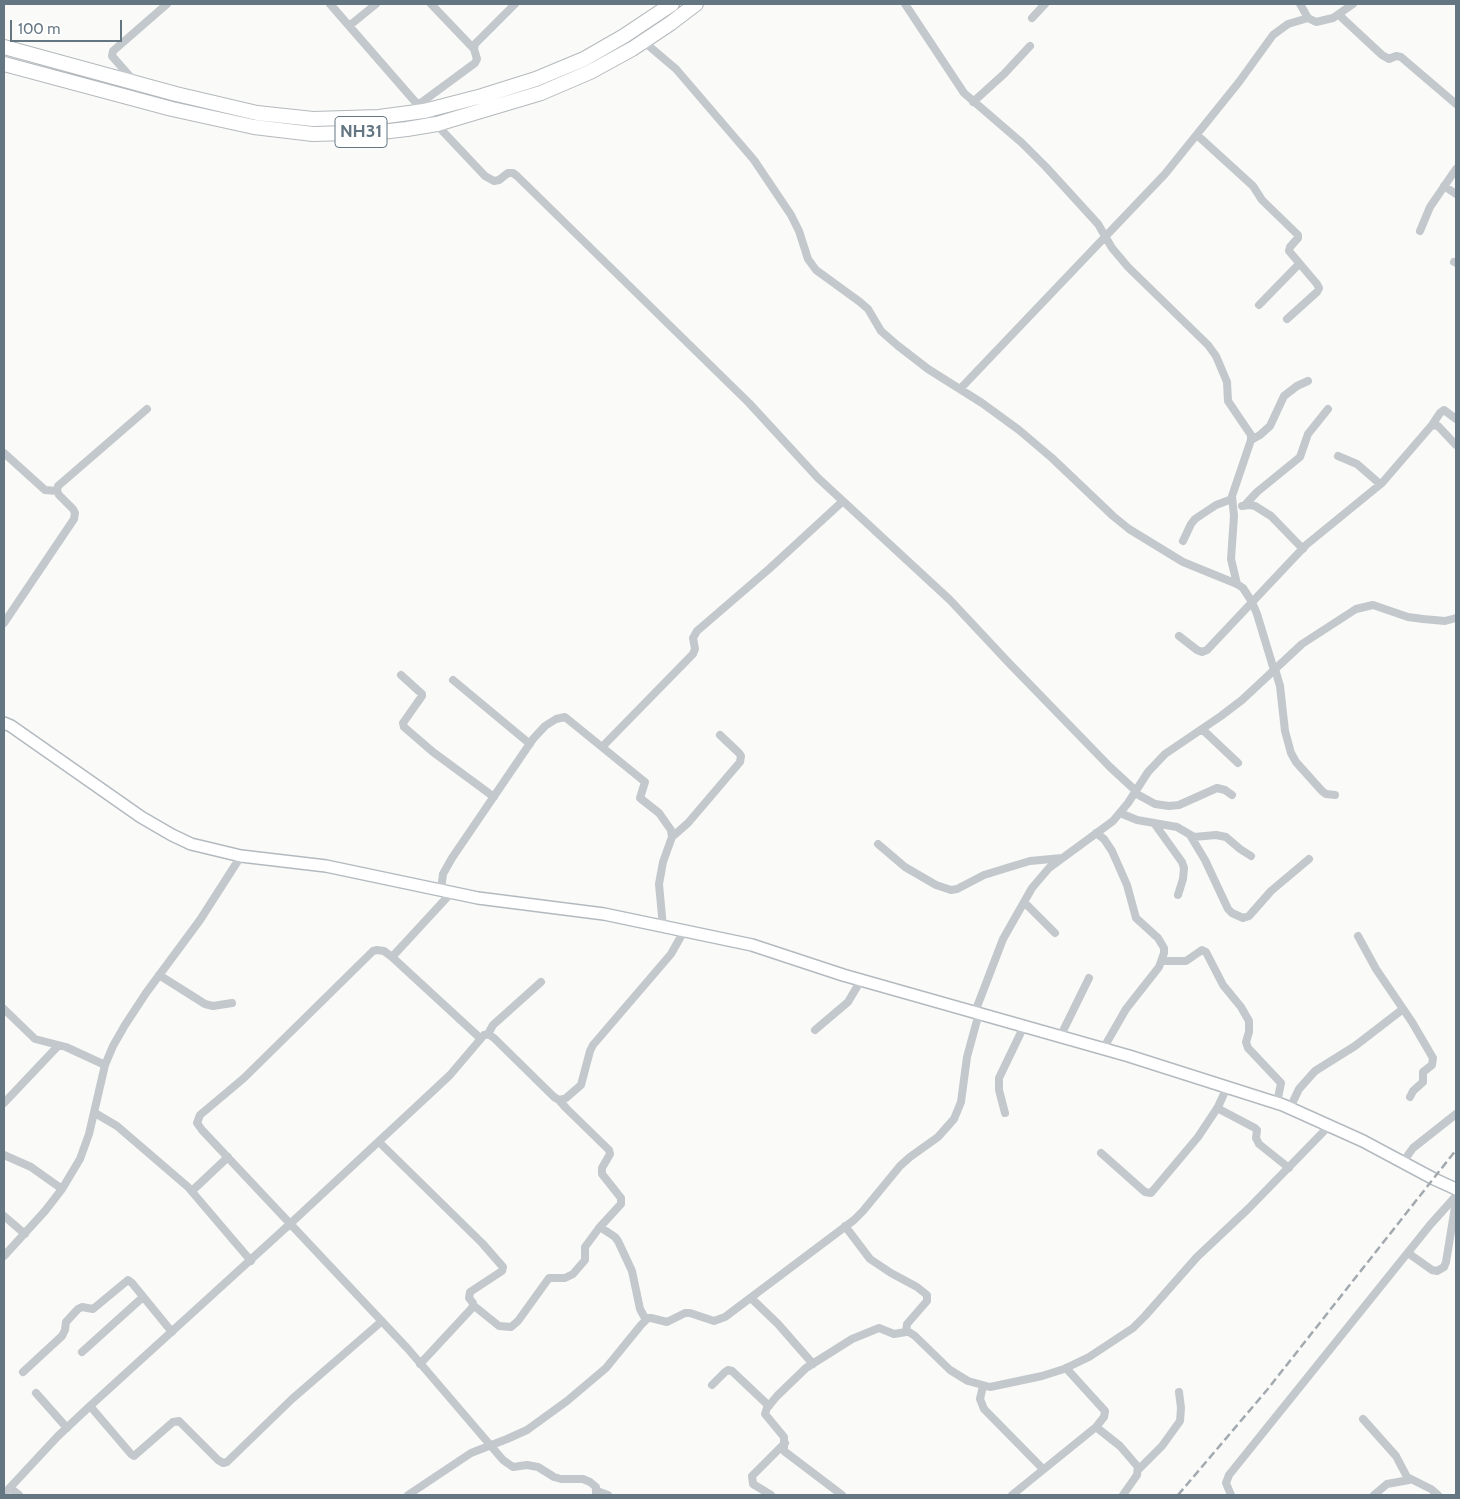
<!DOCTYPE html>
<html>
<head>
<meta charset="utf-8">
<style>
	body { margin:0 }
	#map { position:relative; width:1460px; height:1499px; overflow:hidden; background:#fafaf8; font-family:Cabin,sans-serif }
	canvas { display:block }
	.frame { position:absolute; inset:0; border:5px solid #657683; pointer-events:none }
	.scale { position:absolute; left:10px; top:20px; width:112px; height:22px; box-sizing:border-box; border:2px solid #657683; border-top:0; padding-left:6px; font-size:15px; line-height:18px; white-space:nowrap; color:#657683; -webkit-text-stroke:4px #fff; paint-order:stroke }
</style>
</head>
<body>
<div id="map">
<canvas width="1460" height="1499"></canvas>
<div class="frame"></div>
<div class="scale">100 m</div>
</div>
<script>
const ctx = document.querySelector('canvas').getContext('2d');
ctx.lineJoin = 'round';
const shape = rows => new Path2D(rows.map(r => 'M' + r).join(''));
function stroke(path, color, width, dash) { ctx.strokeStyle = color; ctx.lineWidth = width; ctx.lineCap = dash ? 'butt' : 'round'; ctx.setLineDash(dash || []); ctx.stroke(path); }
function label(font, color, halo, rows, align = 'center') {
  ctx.font = font + ' Cabin,sans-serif'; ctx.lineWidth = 5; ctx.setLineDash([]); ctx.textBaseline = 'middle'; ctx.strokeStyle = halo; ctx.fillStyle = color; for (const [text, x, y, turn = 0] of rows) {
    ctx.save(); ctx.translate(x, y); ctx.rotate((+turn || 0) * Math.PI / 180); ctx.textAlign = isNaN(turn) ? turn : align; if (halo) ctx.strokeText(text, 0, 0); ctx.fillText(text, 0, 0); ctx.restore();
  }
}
const secondary = shape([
	[4,723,11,726,141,817,172,835,191,844,241,856,326,866,478,898,604,914,752,945,843,975,1129,1056,1283,1105,1363,1141,1434,1179,1456,1189]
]);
const highway = shape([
	[4,47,176,94,257,113,313,119,379,117,424,111,482,96,536,79,584,59,624,36,672,4],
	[4,64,172,109,254,127,313,134,381,132,407,129,437,124,541,93,590,72,632,49,671,23,696,4]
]);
stroke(secondary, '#b3babf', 14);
stroke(highway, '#b4b9bd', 16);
stroke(shape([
	[330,4,418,105,485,176,494,181,499,180,508,173,513,173,517,176,749,403,818,478,950,600,1008,662,1110,767,1136,791],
	[431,4,474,49],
	[905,4,964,93,1022,143,1046,167,1098,224,1112,248,1128,267,1208,345,1216,356,1227,382,1228,401,1251,435,1251,440,1232,496,1234,516,1231,559,1237,584],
	[1300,4,1308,18,1316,22,1333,18,1353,4],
	[1339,15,1382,55,1389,59,1396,56,1401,57,1456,104],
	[1032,18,1045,4],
	[349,26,376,4],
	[643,41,676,69,754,160,791,215,799,231,808,259,816,270,860,302,868,309,881,331,897,345,928,369,982,403,1019,430,1052,458,1113,516,1129,529,1183,562,1237,584,1243,588,1252,602,1257,614,1274,670],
	[133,80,112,56,113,51,167,4],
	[973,102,1004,74,1030,46],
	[418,105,475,63,477,59,474,49,475,44,515,4],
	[1197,135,1253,186,1262,200,1298,235,1298,238,1290,247,1289,251,1317,284,1319,288,1317,292,1287,319],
	[1444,186,1456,194],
	[1420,231,1430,207,1456,169],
	[1454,262,1456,263],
	[1259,305,1299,264],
	[960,389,1165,174,1239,82,1273,35,1288,24,1308,18],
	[1432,425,1440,413,1444,410,1456,419],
	[1251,440,1260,435,1270,426,1284,396,1297,386,1308,381],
	[4,453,45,490,57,491],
	[1338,456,1357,464,1380,484],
	[1245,505,1257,492,1300,457,1308,434,1328,409],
	[1242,506,1249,505,1255,506,1271,516,1303,549],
	[1183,541,1191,524,1195,519,1216,505,1232,499],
	[4,623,74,519,75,513,73,509,59,495,57,491,58,486,147,409],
	[1179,636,1197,650,1202,652,1207,650,1306,545,1382,483,1432,425,1438,426,1456,445],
	[1275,669,1280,686,1285,731,1291,753,1296,762,1322,791,1326,794,1335,795],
	[401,675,422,694,422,696,403,723,404,727,433,752,494,797],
	[453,680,530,744],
	[1202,729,1238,763],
	[602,747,693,654,695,649,693,638,697,631,769,569,843,501],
	[1135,793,1155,804,1169,806,1179,805,1217,788,1225,790,1232,795],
	[1120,813,1137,820,1177,827,1194,837,1216,835,1226,837,1240,849,1251,856],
	[1154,823,1182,862,1184,868,1183,879,1178,895],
	[1096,833,1104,839,1112,851,1127,885,1136,918,1158,938,1164,948,1164,953,1159,967,1126,1009,1103,1049],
	[1190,835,1205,860,1228,909,1232,913,1243,918,1249,916,1271,891,1309,859],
	[672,837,688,823,740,762,741,756,739,753,720,735],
	[878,844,905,867,936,885,951,890,957,889,984,875,1010,867,1030,861,1062,858],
	[441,890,443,874,452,858,533,739,545,726,556,719,565,717,645,782,640,798,659,813,671,830,672,837,663,862,659,884,663,927],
	[1024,902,1055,933],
	[1358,936,1376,969,1412,1022,1433,1058,1432,1065,1423,1072,1423,1082,1413,1091,1410,1097],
	[392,957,452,892],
	[1162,961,1186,961,1202,950,1206,952,1223,985,1241,1007,1249,1021,1249,1032,1246,1042,1248,1048,1281,1083,1277,1103],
	[159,975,205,1004,213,1006,232,1003],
	[4,1009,35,1039,66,1047,105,1065],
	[975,1012,1003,939,1032,888,1049,868,1113,821,1128,803,1148,772,1165,754,1221,716,1242,700,1302,644,1356,609,1373,605,1408,617,1423,619,1445,621,1456,618],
	[815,1030,848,1002,861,980],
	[488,1034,493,1025,541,982],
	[1060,1037,1089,978],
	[480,1038,392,957,384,951,377,950,373,951,244,1078,200,1115,197,1123,202,1130,408,1349,503,1460,513,1467,527,1465,538,1467,554,1477,561,1479,583,1479,590,1482,596,1487,596,1495],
	[4,1103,58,1046],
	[1217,1108,1255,1128,1257,1130,1256,1138,1259,1144,1289,1168],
	[1290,1108,1299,1089,1315,1071,1355,1046,1403,1009],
	[95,1113,117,1126,188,1187,251,1261],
	[1005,1113,999,1090,999,1078,1024,1026],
	[379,1142,482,1243,503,1267,502,1271,470,1292,469,1298,473,1303,472,1308,420,1364],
	[1101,1153,1145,1192,1151,1193,1198,1137,1218,1107,1227,1087],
	[4,1155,31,1167,62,1189],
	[1403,1162,1413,1148,1456,1114],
	[192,1191,228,1157],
	[4,1216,25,1234],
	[845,1226,870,1259,891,1273,917,1287,927,1295,927,1301,907,1324,906,1332],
	[600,1227,615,1237,618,1241,632,1271,640,1309,646,1320],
	[1408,1253,1432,1270,1437,1271,1444,1267,1446,1262,1456,1201],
	[4,1256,45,1211,62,1189,80,1159,89,1134,105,1065,113,1046,125,1025,146,993,200,920,241,856],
	[751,1298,778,1324,813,1364],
	[473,1305,499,1326,511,1327,518,1321,549,1278,565,1278,573,1274,585,1260,585,1247,599,1228,621,1204,621,1198,602,1174,602,1168,610,1154,609,1150,566,1108,559,1100],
	[82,1352,143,1297],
	[23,1372,62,1336,65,1330,66,1322,78,1309,82,1307,93,1309,128,1280,132,1283,172,1332],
	[712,1385,725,1372,728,1370,732,1371,769,1406],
	[983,1386,980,1399,984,1409,1043,1469],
	[36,1393,67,1428],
	[90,1406,131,1454,134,1456,173,1422,179,1421,218,1460,223,1463,227,1462,292,1399,382,1321],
	[1363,1419,1396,1456,1407,1477,1431,1489,1438,1495],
	[1096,1427,1120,1446,1138,1467,1137,1475,1123,1495],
	[1138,1470,1162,1446,1180,1421,1181,1408,1179,1392],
	[10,1488,19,1495],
	[597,1491,608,1495],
	[4,1494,58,1436,90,1406,291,1223,434,1090,450,1075,484,1035,488,1034,494,1038,554,1097,559,1100,566,1098,581,1085,590,1051,593,1045,671,954,684,931],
	[408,1495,471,1453,507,1439,527,1430,567,1401,606,1368,641,1325,648,1318,651,1318,667,1322,685,1313,690,1313,714,1321,725,1317,854,1220,863,1211,900,1166,910,1157,938,1137,954,1119,961,1102,967,1057,979,1013],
	[771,1495,753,1484,752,1476,785,1443],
	[842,1495,784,1451,784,1437,765,1414,767,1408,777,1396,806,1368,852,1339,879,1328,894,1334,906,1332,909,1332,915,1336,950,1370,968,1381,990,1387,1042,1376,1064,1369,1089,1357,1133,1328,1145,1316,1197,1257,1248,1209,1329,1126],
	[1012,1495,1096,1427,1104,1417,1105,1411,1066,1368],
	[1231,1495,1226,1483,1229,1475,1430,1225,1456,1196],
	[1374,1495,1387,1484,1409,1480]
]), '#c3c8cc', 8);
stroke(secondary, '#fff', 11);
stroke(highway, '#fff', 14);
stroke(shape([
	[1178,1495,1267,1390,1456,1150]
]), '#a2aab0', 2.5, [8, 4]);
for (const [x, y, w] of [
	[361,132,52]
]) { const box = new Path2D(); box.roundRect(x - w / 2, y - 15.5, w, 31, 4); ctx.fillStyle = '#fff'; ctx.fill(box); stroke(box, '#657683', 1); }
label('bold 18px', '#657683', null, [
	["NH31",361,132]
]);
</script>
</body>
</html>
